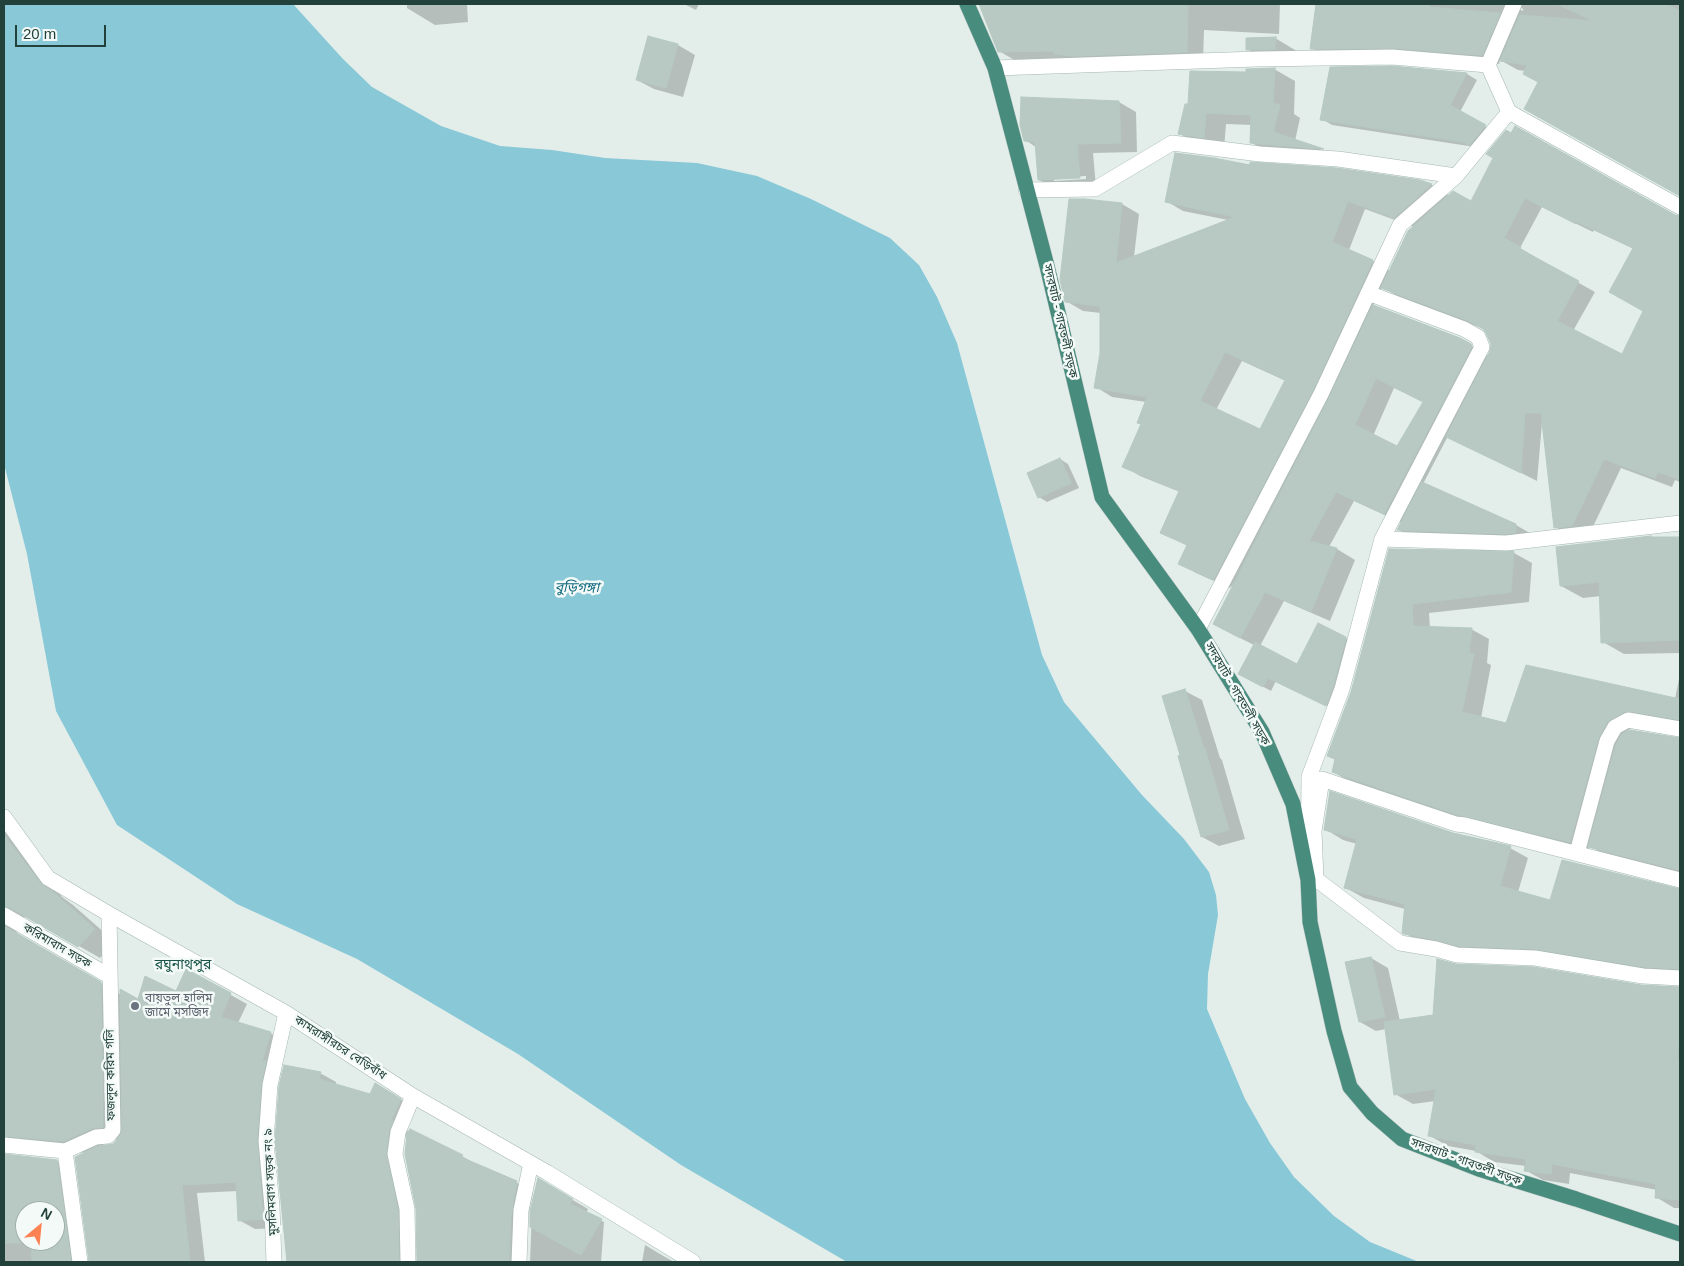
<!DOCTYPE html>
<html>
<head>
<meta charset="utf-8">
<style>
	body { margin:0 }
	#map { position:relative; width:1684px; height:1266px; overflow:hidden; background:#e3eeea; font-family:Arial,sans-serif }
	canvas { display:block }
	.frame { position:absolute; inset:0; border:5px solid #21413a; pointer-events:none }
	.north { position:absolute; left:15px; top:1201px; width:50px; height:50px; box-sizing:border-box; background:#f4faf7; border:1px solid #a0b0ab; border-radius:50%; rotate:28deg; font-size:14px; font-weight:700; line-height:20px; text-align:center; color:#21413a }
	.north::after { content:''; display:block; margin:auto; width:18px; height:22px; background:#fc8253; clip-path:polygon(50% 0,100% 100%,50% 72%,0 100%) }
	.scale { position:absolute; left:15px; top:25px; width:91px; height:22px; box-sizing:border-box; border:2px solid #21413a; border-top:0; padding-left:6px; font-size:15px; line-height:18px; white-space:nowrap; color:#21413a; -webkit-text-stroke:4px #f4faf7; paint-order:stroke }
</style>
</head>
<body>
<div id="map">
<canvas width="1684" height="1266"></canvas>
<div class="frame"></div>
<div class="north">N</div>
<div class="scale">20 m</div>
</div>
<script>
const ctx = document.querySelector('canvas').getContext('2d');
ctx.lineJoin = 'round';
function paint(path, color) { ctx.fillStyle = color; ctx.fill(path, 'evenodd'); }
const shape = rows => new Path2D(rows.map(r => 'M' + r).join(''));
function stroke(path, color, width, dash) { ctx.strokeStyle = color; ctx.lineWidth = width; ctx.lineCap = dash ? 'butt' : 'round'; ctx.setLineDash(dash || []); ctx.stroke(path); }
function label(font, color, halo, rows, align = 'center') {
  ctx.font = font + ' Arial,"Noto Sans Bengali",sans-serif'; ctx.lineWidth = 5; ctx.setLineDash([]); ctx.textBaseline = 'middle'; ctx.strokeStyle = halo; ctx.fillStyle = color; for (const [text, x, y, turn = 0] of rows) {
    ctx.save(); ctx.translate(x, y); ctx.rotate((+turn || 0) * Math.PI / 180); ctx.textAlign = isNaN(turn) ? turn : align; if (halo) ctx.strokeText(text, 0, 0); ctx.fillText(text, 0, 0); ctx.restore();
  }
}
paint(shape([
	[4,4,293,4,343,59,372,87,441,126,500,146,552,150,605,158,697,163,757,176,811,199,890,238,919,265,937,297,957,343,1042,655,1064,702,1142,795,1184,839,1209,872,1216,895,1218,915,1208,974,1207,1009,1245,1099,1270,1143,1294,1177,1334,1216,1370,1242,1419,1262,847,1262,681,1165,518,1054,357,959,237,904,117,825,56,711,27,554,4,464]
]), '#88c8d7');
paint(shape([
	[407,4,467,4,468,22,435,25,407,8],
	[684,4,699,4,696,10],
	[980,4,1280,4,1279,34,1204,30,1203,61,1016,61,999,51],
	[1317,4,1510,4,1523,11,1523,9,1515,4,1680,4,1680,195,1542,118,1540,82,1525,71,1518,70,1500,60,1499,64,1410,57,1328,58,1311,48],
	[649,37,678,45,695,55,683,97,654,89,637,80],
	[1275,38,1300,53,1272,64,1247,49],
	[1392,68,1467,74,1477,80,1460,112,1495,132,1475,147,1332,125,1322,119],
	[1274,69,1295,81,1294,114,1300,118,1295,141,1323,150,1340,160,1273,155,1252,143,1252,125,1226,124,1224,149,1201,146,1180,134,1189,105,1247,73],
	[1119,102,1136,112,1137,152,1093,153,1096,187,1056,189,1039,180,1036,147,1025,140],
	[1086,176,1086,179,1054,181,1054,178],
	[1494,158,1675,216,1680,216,1680,482,1675,480,1672,487,1621,468,1589,535,1571,537,1555,527,1543,423,1542,423,1537,481,1448,436,1423,484,1516,525,1533,535,1415,539,1399,530,1402,523,1354,501,1329,547,1337,549,1355,560,1330,621,1284,601,1260,646,1298,666,1346,638,1354,643,1334,709,1276,681,1271,691,1240,674,1254,645,1232,634,1234,588,1231,586,1230,588,1196,573,1180,563,1188,546,1162,532,1180,492,1140,476,1124,466,1142,425,1146,402,1112,397,1096,387,1101,353,1101,313,1083,311,1066,301,1085,200,1122,204,1139,214,1134,257,1228,220,1183,211,1166,201,1251,167,1420,182,1432,185,1450,196,1471,202],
	[1542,207,1593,232,1594,230,1634,249,1645,311,1622,355,1573,331,1595,292,1536,259,1537,258,1520,248],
	[1365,209,1414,227,1390,271,1373,261,1349,250],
	[1382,287,1399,297,1484,329,1492,344,1489,356,1459,339,1373,306],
	[1242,361,1286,381,1260,430,1216,410],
	[1394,388,1424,402,1398,448,1373,436],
	[1060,459,1068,464,1079,488,1047,502,1039,497],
	[1653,538,1680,538,1680,588,1661,586,1659,596,1680,602,1680,653,1624,654,1603,642,1601,596,1583,598,1561,586],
	[1390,550,1514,553,1532,563,1529,602,1429,613,1430,628,1471,629,1489,639,1487,663,1491,665,1481,718,1507,725,1675,699,1680,674,1680,726,1642,721,1627,731,1680,739,1680,875,1608,857,1590,846,1588,852,1477,824,1351,782,1333,772,1336,760,1328,756,1352,692],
	[1185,691,1202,700,1220,758,1222,760,1245,839,1219,846,1202,837],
	[4,826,30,854,62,897,73,905,115,942,100,958,30,918,25,917,17,922,15,927,17,933,121,995,139,1001,177,992,186,970,247,1004,238,1023,270,1033,286,1042,278,1070,281,1072,276,1094,272,1150,279,1228,255,1229,239,1220,238,1191,197,1193,205,1262,90,1262,87,1153,27,1147,4,1152],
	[119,1139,113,1145,98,1147,114,1140],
	[1325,829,1453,834,1510,848,1528,858,1518,892,1551,902,1563,861,1680,890,1680,977,1423,944,1403,932,1405,909,1364,898,1346,888,1357,844,1343,840],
	[1371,958,1388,968,1400,1021,1434,1016,1456,966,1642,987,1680,988,1680,1208,1674,1208,1656,1197,1657,1190,1570,1173,1569,1184,1543,1180,1525,1170,1526,1166,1494,1162,1476,1151,1448,1146,1430,1136,1435,1101,1413,1104,1395,1094,1386,1029,1376,1031,1360,1022],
	[320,1073,336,1082,336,1085,370,1095,392,1093,416,1110,406,1130,462,1156,478,1166,517,1183,533,1192,527,1219,526,1262,419,1262,418,1208,408,1132,404,1140,401,1163,414,1262,288,1262,277,1141],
	[5,1156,56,1161,72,1170,85,1262,4,1262,4,1164],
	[25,1211,55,1211,55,1241,25,1241],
	[554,1189,588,1209,586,1213,604,1222,601,1262,530,1262,532,1211],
	[645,1245,660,1254,674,1262,642,1262]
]), '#0003');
const building = shape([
	[979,4,1188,4,1187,52,1073,56,1054,54,1054,51,998,52,979,4],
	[1316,4,1430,4,1429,7,1500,13,1482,55,1393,48,1310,49,1316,4],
	[1557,4,1666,4,1680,11,1680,196,1524,109,1538,82,1523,74,1527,65,1500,61,1520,15,1593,21,1557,4],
	[648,36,678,44,666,88,636,80,648,36],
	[1276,37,1275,49,1246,50,1246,38,1276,37],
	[1392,66,1467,73,1450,105,1486,125,1469,145,1463,142,1320,120,1330,67,1392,66],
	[1275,68,1273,103,1280,105,1273,132,1324,149,1250,143,1251,115,1206,113,1204,138,1178,134,1185,104,1188,104,1190,71,1246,72,1246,69,1275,68],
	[1021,97,1119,101,1121,143,1077,144,1080,178,1038,180,1035,142,1024,141,1020,125,1021,97],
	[1515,126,1675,215,1680,216,1680,480,1658,472,1655,478,1604,459,1572,526,1554,528,1541,413,1525,413,1521,473,1446,437,1490,351,1491,344,1486,333,1483,329,1467,320,1381,288,1408,231,1453,191,1471,201,1493,158,1486,154,1506,130,1511,133,1515,126],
	[1525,198,1576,224,1577,222,1633,248,1609,292,1643,311,1622,354,1557,321,1579,281,1520,249,1521,247,1504,238,1525,198],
	[1175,153,1214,158,1250,165,1250,162,1337,168,1420,180,1432,184,1394,218,1348,201,1332,242,1373,260,1313,390,1213,580,1178,564,1187,545,1160,533,1179,491,1122,467,1141,424,1137,423,1147,397,1094,388,1100,353,1100,306,1065,302,1060,280,1069,199,1085,199,1122,203,1116,263,1235,217,1165,202,1175,153],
	[1225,352,1285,380,1260,429,1200,401,1225,352],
	[1373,305,1460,338,1471,344,1472,346,1384,514,1336,492,1309,541,1337,548,1311,612,1265,592,1240,638,1213,624,1329,398,1373,305],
	[1376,378,1423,402,1397,446,1355,425,1376,378],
	[1060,458,1071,483,1038,498,1027,473,1060,458],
	[1422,482,1516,524,1516,532,1506,534,1397,530,1422,482],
	[1651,536,1651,537,1680,537,1680,640,1601,643,1599,582,1560,586,1556,547,1651,536],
	[1389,549,1514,551,1511,592,1412,604,1413,626,1472,628,1469,653,1474,654,1462,712,1506,723,1526,665,1680,699,1680,720,1629,711,1624,712,1607,722,1598,739,1570,842,1458,815,1332,772,1335,759,1327,756,1351,692,1389,549],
	[1318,623,1346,637,1333,686,1326,706,1268,678,1263,687,1238,674,1255,642,1297,664,1318,623],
	[1185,689,1204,749,1205,749,1229,830,1201,837,1178,756,1180,755,1162,696,1185,689],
	[1630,730,1680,738,1680,870,1588,847,1616,745,1622,734,1630,730],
	[1330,791,1453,833,1511,846,1500,886,1550,900,1562,860,1680,889,1680,969,1644,967,1535,949,1458,946,1438,940,1404,934,1402,933,1405,904,1344,888,1357,839,1324,830,1330,791],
	[4,835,41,884,52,891,95,929,78,947,9,907,4,906,4,835],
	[4,926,101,982,103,1127,92,1128,63,1141,4,1136,4,926],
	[1371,957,1385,1017,1359,1022,1345,962,1371,957],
	[1437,959,1456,964,1534,967,1641,985,1680,987,1680,1028,1677,1059,1680,1059,1680,1200,1655,1198,1656,1184,1552,1164,1551,1174,1524,1171,1526,1159,1475,1152,1476,1145,1428,1136,1436,1089,1394,1095,1384,1022,1433,1015,1437,959],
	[186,969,231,993,221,1017,271,1032,262,1061,266,1061,261,1084,257,1140,263,1219,238,1221,236,1182,182,1185,190,1262,89,1262,75,1157,98,1146,113,1144,120,1136,122,1130,120,989,138,999,145,976,176,991,186,969],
	[284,1065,321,1072,319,1079,370,1094,375,1083,401,1099,391,1120,393,1120,389,1130,386,1153,398,1210,399,1262,287,1262,275,1141,279,1086,284,1065],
	[410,1129,463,1155,461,1157,517,1181,511,1216,509,1262,417,1262,416,1209,405,1154,407,1134,410,1129],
	[4,1154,57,1160,71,1262,32,1262,31,1243,4,1243,4,1154],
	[25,1211,55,1211,55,1241,25,1241,25,1211],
	[538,1178,573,1199,570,1204,602,1219,581,1255,530,1227,530,1211,538,1178]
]);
paint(building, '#b8c9c3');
stroke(building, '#b5c9c1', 1);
const minor = shape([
	[995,68,1257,59,1392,57,1488,65],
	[1509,112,1680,207],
	[1026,190,1095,189,1172,143,1260,154,1338,159,1456,176],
	[1368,293,1464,329,1478,337,1482,347,1382,539,1342,689,1309,777,1308,880,1316,879,1314,831,1322,779,1456,824,1465,825,1680,880],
	[1382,539,1506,543,1680,523],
	[1198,629,1321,394,1400,225,1456,176,1509,112,1488,65,1514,4],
	[4,817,48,878,109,914,286,1013,413,1096,548,1173,693,1262],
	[1577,853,1607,741,1615,727,1628,720,1680,729],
	[1316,879,1400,943,1436,949,1457,955,1535,958,1643,976,1680,978],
	[4,915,109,976],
	[4,1145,65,1151],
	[80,1262,65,1151,96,1137,108,1136,113,1130,109,914],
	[274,1262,272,1207,266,1141,270,1085,286,1013],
	[408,1262,407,1209,395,1154,398,1132,413,1096],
	[519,1262,521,1210,531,1163]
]);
const trunk = shape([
	[967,4,995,68,1047,266,1102,497,1198,629,1262,732,1293,804,1308,880,1310,922,1334,1031,1350,1087,1372,1113,1402,1139,1479,1169,1576,1199,1680,1234]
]);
stroke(minor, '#a5b7b2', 16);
stroke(trunk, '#c1cac8', 16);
stroke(minor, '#fff', 15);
stroke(trunk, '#488c7e', 15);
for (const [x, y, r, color] of [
	[135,1006,5,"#6b7280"]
]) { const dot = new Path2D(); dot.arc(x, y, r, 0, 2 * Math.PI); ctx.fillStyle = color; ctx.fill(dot); stroke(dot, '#f4faf7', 2); }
label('12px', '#21413a', '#f4faf7', [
	["সদরঘাট - গাবতলী সড়ক",1060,321,77],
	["সদরঘাট - গাবতলী সড়ক",1237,694,60],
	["করিমাবাদ সড়ক",57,946,30],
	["কামরাঙ্গীরচর বেড়িবাঁধ",340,1048,33],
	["ফজলুল করিম গলি",111,1075,-91],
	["সদরঘাট - গাবতলী সড়ক",1466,1162,20],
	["মুসলিমবাগ সড়ক নং ৯",271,1182,-93]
]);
label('12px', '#5b616d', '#f4faf7', [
	["বায়তুল হালিম",145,999],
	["জামে মসজিদ",145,1013]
], 'left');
label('italic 14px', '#166d83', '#f4faf7', [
	["বুড়িগঙ্গা",577,588]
]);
label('14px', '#1b5549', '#f4faf7', [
	["রঘুনাথপুর",183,965]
]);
</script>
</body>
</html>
